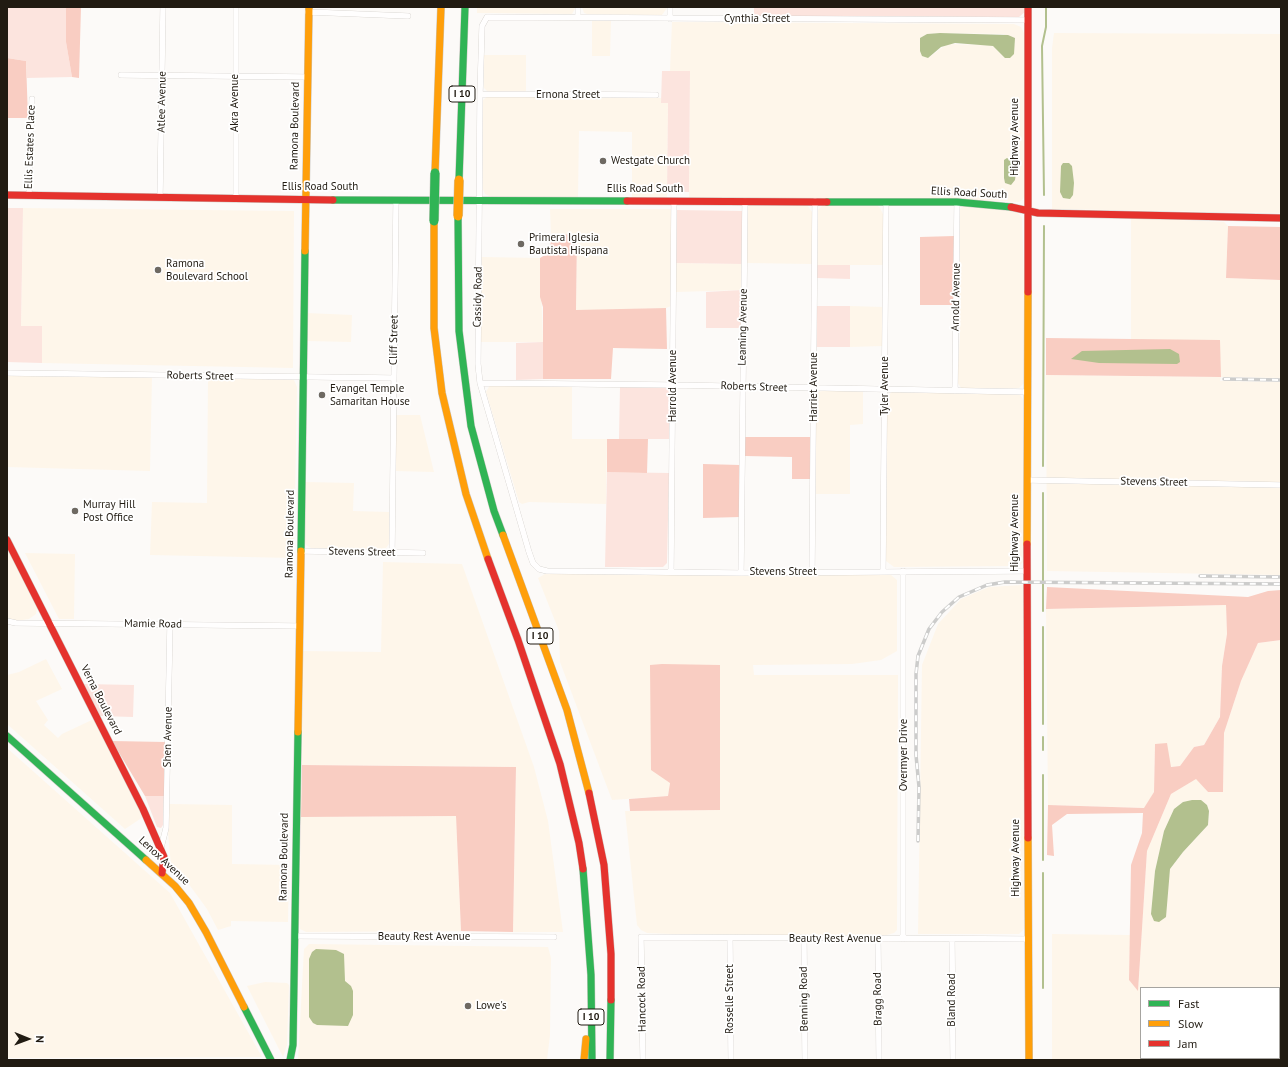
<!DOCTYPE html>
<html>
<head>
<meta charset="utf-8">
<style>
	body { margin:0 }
	#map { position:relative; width:1288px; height:1067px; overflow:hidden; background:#fcfaf8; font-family:"PT Sans",sans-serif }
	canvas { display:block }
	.frame { position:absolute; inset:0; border:8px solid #211b12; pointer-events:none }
	.legend { position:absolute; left:1140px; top:987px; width:140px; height:72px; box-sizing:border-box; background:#fff; border:1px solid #a6a4a0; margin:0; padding:5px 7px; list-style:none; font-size:12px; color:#211b12 }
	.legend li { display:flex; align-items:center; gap:8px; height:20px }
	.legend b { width:20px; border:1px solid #a6a4a0 }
	.north { position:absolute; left:8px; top:1019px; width:40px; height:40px; -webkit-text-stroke:3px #fff; paint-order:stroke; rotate:91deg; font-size:11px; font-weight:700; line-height:16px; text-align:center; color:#211b12 }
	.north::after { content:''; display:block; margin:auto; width:14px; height:18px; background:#211b12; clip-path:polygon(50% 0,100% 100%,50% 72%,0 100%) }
</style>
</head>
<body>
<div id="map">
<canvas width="1288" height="1067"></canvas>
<div class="frame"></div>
<ul class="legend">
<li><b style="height:5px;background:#30b455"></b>Fast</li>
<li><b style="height:5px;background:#ff9f0a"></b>Slow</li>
<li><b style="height:5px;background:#e5322d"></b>Jam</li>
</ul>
<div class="north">N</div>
</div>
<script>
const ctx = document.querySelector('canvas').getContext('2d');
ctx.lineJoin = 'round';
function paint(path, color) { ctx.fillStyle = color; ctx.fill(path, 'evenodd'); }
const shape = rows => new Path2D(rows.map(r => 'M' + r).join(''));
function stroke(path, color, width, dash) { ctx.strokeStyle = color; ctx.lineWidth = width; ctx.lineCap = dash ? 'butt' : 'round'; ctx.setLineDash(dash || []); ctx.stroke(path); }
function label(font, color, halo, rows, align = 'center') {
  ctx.font = font + ' "PT Sans",sans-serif'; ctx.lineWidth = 3.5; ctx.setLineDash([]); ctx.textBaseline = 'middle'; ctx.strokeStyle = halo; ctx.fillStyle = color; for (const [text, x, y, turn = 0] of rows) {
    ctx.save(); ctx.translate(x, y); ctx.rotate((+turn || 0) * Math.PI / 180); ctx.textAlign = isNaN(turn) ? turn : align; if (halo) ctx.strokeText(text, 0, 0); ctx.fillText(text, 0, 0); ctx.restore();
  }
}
paint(shape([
	[477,7,576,7,572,14,477,13],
	[582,7,667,7,667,8,662,15,587,14,584,13],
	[592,21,611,21,610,56,592,56],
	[672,22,1014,24,1021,27,1025,35,1025,194,1023,199,1019,202,957,199,689,198,690,71,670,71],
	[940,33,1003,34,1013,38,1015,44,1000,53,993,46,989,45,947,44,928,58,920,51,920,38,927,34],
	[1054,33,1281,34,1281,213,1052,209,1052,48],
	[484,55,526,55,526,92,488,92,484,88],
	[488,96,661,98,661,103,668,103,667,198,632,197,632,132,579,131,578,197,491,197,485,194,483,189,483,100],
	[750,204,806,204,813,213,812,264,747,263,747,209],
	[823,205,877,205,880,208,883,214,883,265,817,265,818,210],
	[963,206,1011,210,1017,212,1022,218,1025,307,1024,383,1019,388,961,388,957,382,960,336,960,209],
	[23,208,294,211,293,368,42,363,42,326,21,326],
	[550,209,671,209,671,306,666,308,576,311,577,234,551,235],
	[1131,218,1224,222,1228,226,1226,278,1280,280,1281,378,1221,377,1220,381,1281,382,1281,575,1047,571,1046,375,1220,377,1220,340,1131,340],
	[481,257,540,258,543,342,480,342],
	[676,263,743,264,742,290,676,292],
	[850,306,883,307,883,346,850,347],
	[307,313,352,315,351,342,307,341],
	[7,376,152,377,150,471,7,467],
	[208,378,294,380,297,387,294,558,150,555,152,502,207,503],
	[490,385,572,386,572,439,607,439,606,504,529,502,522,504,519,502,486,392],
	[822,391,863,391,863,424,850,425,850,494,816,494,816,395,817,392],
	[892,392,1017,394,1020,395,1024,400,1024,561,1019,566,894,567,886,561,887,396],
	[395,415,420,415,434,472,395,471],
	[305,482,354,483,353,511,389,512,389,544,386,548,383,550,311,548,306,545,304,540],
	[7,547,37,608,36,614,29,619,16,621,7,619],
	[25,553,75,554,74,619,59,619],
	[383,562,462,564,534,767,548,821,563,932,513,932,516,767,302,765,303,651,381,652],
	[545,574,891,575,897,580,897,651,881,660,852,664,753,665,754,675,898,675,897,930,894,933,883,936,671,934,647,933,641,930,637,925,625,811,720,810,720,665,650,665,670,783,668,796,612,800,560,662,559,631,538,578],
	[1023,585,1025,928,1019,934,918,934,922,665,938,624,961,599,989,587],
	[1226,605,1227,634,1222,666,1220,717,1204,745,1194,747,1180,766,1170,767,1155,744,1154,792,1145,808,1048,805,1046,609],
	[1281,640,1281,1060,1052,1060,1052,934,1130,935,1129,980,1138,990,1147,851,1171,794,1196,778,1208,792,1223,792,1224,733,1241,681,1258,643],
	[1192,800,1207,805,1209,811,1208,825,1183,852,1170,869,1169,876,1151,914,1155,871,1164,831,1174,809,1183,802],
	[1141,988,1279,988,1279,1058,1141,1058],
	[46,659,62,689,36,701,48,720,44,725,58,738,62,734,94,719,143,817,125,829,7,724,7,675,19,672],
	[7,748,170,893,262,1057,7,1058],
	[169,804,232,805,232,864,289,865,288,922,231,921,231,926,218,930,207,909,188,883,171,865,168,832],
	[456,816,461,931,306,932,300,929,299,921,301,817],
	[309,944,548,947,551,958,550,1035,547,1060,298,1060,304,949],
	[265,982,287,983,289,985,287,1045,283,1057,247,986]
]), '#fef6ea');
paint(shape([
	[7,7,66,7,66,42,72,77,27,78,26,61,7,58],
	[754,7,1026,7,1026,11,1019,17,754,16],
	[662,71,690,71,689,192,667,192,668,103,661,103],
	[7,208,23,208,21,326,42,326,42,363,7,362],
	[676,210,743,211,743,264,676,263],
	[817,265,850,265,850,279,817,278],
	[742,290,741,328,706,328,706,292],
	[816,306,850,306,850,347,816,347],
	[543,342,543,379,516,380,516,343],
	[666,386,670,392,669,439,619,439,620,387],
	[607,472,669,473,667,563,663,567,605,567],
	[83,684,134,685,133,717,100,716],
	[145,796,164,796,163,825,161,828,157,827]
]), '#fce4de');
paint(shape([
	[66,7,81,7,79,78,72,77,66,42],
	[7,58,26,61,28,118,7,118],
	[1228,226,1281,227,1281,295,1280,280,1226,278],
	[577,234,576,310,666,308,667,349,613,348,611,379,543,379,543,307,540,297,540,258,550,252,551,235],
	[954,236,953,305,920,305,920,237],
	[1046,338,1220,340,1221,377,1046,375],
	[745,437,812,437,811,479,792,479,792,457,745,456],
	[607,439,648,439,647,473,607,472],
	[703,464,740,465,740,517,703,518],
	[1047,587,1248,597,1268,591,1281,590,1281,640,1258,643,1241,681,1224,733,1223,792,1208,792,1196,779,1171,794,1147,851,1138,991,1129,980,1131,865,1142,833,1143,813,1067,814,1052,825,1054,856,1047,855,1048,805,1144,808,1154,792,1155,744,1167,743,1171,767,1180,766,1194,747,1204,745,1220,717,1222,666,1227,634,1226,605,1046,609],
	[662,664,720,665,720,810,630,811,629,799,668,796,670,783,651,770,650,665],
	[112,741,165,742,164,796,145,796],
	[302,765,516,767,513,932,461,931,456,816,301,817]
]), '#f9cdc2');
paint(shape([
	[940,33,1008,35,1015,38,1014,54,1010,58,1005,58,993,46,955,43,941,47,928,58,922,56,920,51,920,38,927,34],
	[1007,158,1015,163,1016,172,1015,180,1011,185,1005,183,1004,178,1004,160],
	[1063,163,1069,163,1072,166,1074,183,1073,195,1070,199,1063,198,1060,192,1061,166],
	[1170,349,1179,354,1180,362,1177,364,1099,363,1071,359,1082,351],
	[1192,800,1201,800,1207,805,1209,811,1208,825,1183,852,1170,869,1166,917,1159,922,1154,921,1151,914,1155,871,1164,831,1174,809,1183,802],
	[316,949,336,950,344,954,345,981,351,986,353,991,353,1015,348,1026,317,1025,313,1023,309,1017,309,959,312,952]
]), '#b2c08e');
stroke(shape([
	[1044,195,1042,46,1046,27,1046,7],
	[1043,466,1044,226],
	[1043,493,1043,611],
	[1043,627,1043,724],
	[1043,750,1043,737],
	[1043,775,1043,860],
	[1043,873,1043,988]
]), '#b2c08e', 2);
const street = shape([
	[670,7,670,19],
	[308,12,408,16],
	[578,17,578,7],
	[121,75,307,77],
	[480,94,656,95],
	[29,195,32,99],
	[160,197,163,7],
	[236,199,236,7],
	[7,373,393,378],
	[480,383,673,385,1027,392],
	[955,391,957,202],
	[1027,480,1281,485],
	[301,551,423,553],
	[392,552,396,200],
	[883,571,886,202],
	[903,571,903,939],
	[1027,571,741,573,547,571,539,569,533,563,529,552,480,383,478,364,480,94,482,26,487,17,1028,20],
	[671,572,674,201],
	[741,573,745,201],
	[812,573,815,201],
	[7,621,16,623,300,626],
	[161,848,166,828,170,624],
	[295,936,554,937],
	[730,938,731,1060],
	[804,938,805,1060],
	[878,939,879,1060],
	[952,939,953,1060],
	[643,1060,641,937,1028,939]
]);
const fast = shape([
	[459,180,465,7],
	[333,200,627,201],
	[827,202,957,202,1011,207],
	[458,216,459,331,471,426,494,511,503,535],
	[301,551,305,251],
	[7,736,146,860],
	[583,869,591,975,592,1060],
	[244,1007,271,1060],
	[290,1060,293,1045,298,732],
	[610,1060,611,1000]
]);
const slow = shape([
	[435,173,441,7],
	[434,221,434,328,442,393,466,494,488,559],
	[305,251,309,7],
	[503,535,567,710,589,793],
	[1027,544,1028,292],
	[298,732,301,551],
	[1028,838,1029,1060],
	[146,860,175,886,189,903,206,932,244,1007],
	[584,1060,586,1039]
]);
const jam = shape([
	[7,195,333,200],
	[627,201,827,202],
	[1011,207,1038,213,1281,218],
	[1028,292,1028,7],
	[7,540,143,809,164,857,162,873],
	[1027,544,1028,838],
	[488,559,518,640,560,764,579,843,583,869],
	[589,793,604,865,611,954,611,1000]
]);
stroke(street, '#ccc8c3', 6);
stroke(fast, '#ccc8c3', 8);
stroke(slow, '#ccc8c3', 8);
stroke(jam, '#ccc8c3', 8);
stroke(street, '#fffefe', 5.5);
stroke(fast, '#30b455', 7);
stroke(slow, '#ff9f0a', 7);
stroke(jam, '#e5322d', 7);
const rail = shape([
	[1224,379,1281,380],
	[1200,576,1281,577],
	[918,841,919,787,916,755,916,674,918,656,929,629,942,612,959,597,987,585,1005,582,1281,584]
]);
stroke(rail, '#cccccb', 3.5);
stroke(rail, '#fff', 2, [6]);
const fastBridge = shape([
	[434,221,435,173]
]);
const slowBridge = shape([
	[458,216,459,180]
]);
stroke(fastBridge, '#ccc8c3', 10, []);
stroke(slowBridge, '#ccc8c3', 10, []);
stroke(fastBridge, '#30b455', 9);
stroke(slowBridge, '#ff9f0a', 9);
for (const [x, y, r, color] of [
	[603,161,4,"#6e6962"],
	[521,244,4,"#6e6962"],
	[158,270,4,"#6e6962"],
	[322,395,4,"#6e6962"],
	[75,511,4,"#6e6962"],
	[468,1006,4,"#6e6962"]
]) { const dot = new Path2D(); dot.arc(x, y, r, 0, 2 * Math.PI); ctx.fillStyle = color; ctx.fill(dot); stroke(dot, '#fff', 1.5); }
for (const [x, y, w] of [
	[462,94,26],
	[540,636,26],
	[591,1017,26]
]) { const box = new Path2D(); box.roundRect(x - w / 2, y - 8, w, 16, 3); ctx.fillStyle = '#fff'; ctx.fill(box); stroke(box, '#211b12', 1); }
label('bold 10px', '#211b12', null, [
	["I 10",462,94],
	["I 10",540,636],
	["I 10",591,1017]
]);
label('11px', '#211b12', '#fff', [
	["Cynthia Street",757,19],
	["Ernona Street",568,95],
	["Atlee Avenue",162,102,-89],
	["Akra Avenue",235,103,-90],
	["Ramona Boulevard",295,126,-89],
	["Highway Avenue",1015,137,-90],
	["Ellis Estates Place",30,147,-88],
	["Ellis Road South",320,187],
	["Ellis Road South",645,189],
	["Ellis Road South",969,193,3],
	["Cassidy Road",478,297,-89],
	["Arnold Avenue",956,297,-89],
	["Leaming Avenue",743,327,-89],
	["Cliff Street",394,340,-89],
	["Roberts Street",200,376,1],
	["Harrold Avenue",673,386,-90],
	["Tyler Avenue",885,386,-90],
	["Roberts Street",754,387,2],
	["Harriet Avenue",814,387,-90],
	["Stevens Street",1154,482,1],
	["Highway Avenue",1015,533,-90],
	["Ramona Boulevard",290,534,-89],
	["Stevens Street",362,552,1],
	["Stevens Street",783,572],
	["Mamie Road",153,624,1],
	["Verna Boulevard",101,700,63],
	["Shen Avenue",168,737,-89],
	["Overmyer Drive",904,755,-90],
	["Ramona Boulevard",284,857,-89],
	["Highway Avenue",1016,858,-90],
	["Lenox Avenue",164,861,43],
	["Beauty Rest Avenue",424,937],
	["Beauty Rest Avenue",835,939],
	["Hancock Road",642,999,-91],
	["Rosselle Street",730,999,-90],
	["Benning Road",804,999,-91],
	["Bragg Road",878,999,-91],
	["Bland Road",952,1000,-90]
]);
label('11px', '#211b12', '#fff', [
	["Westgate Church",611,161],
	["Primera Iglesia",529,238],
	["Bautista Hispana",529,251],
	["Ramona",166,264],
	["Boulevard School",166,277],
	["Evangel Temple",330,389],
	["Samaritan House",330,402],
	["Murray Hill",83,505],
	["Post Office",83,518],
	["Lowe's",476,1006]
], 'left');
</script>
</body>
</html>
